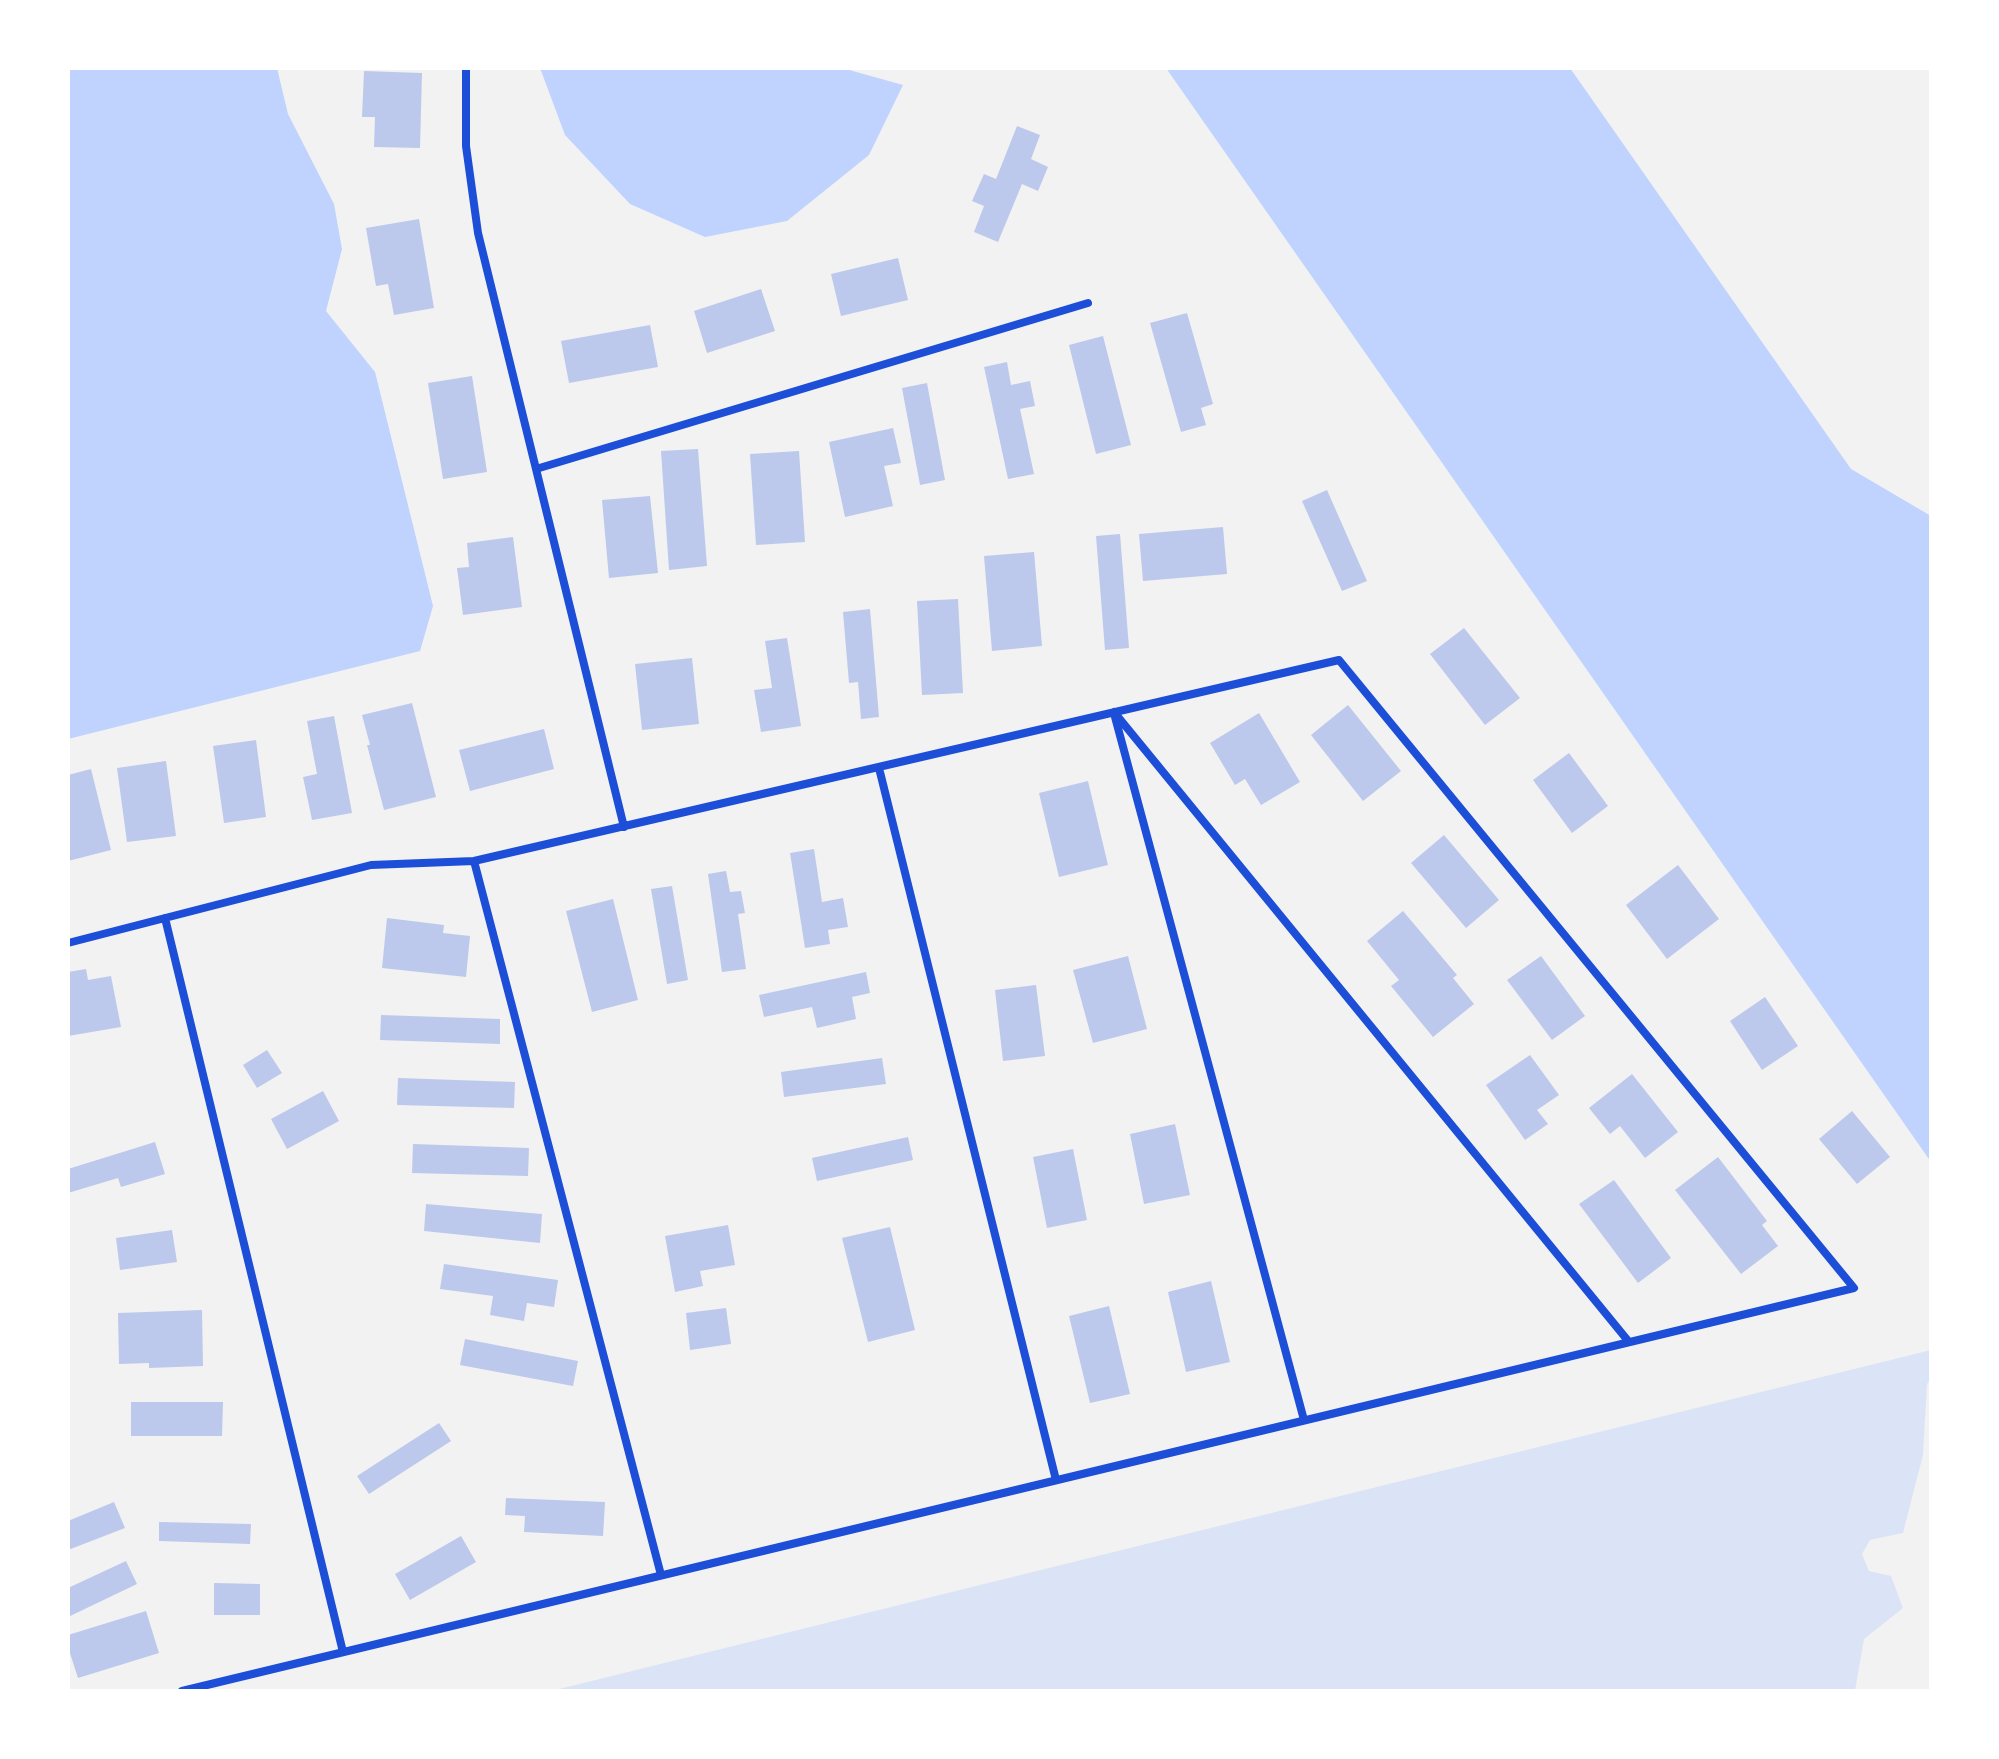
<!DOCTYPE html>
<html>
<head>
<meta charset="utf-8">
<style>
	body { margin:0 }
	#map { position:relative; width:1999px; height:1759px; overflow:hidden; background:#f2f2f2; font-family:Jost,sans-serif }
	canvas { display:block }
	.frame { position:absolute; inset:0; border:70px solid #fff; pointer-events:none }
</style>
</head>
<body>
<div id="map">
<canvas width="1999" height="1759"></canvas>
<div class="frame"></div>
</div>
<script>
const ctx = document.querySelector('canvas').getContext('2d');
ctx.lineJoin = 'round';
function paint(path, color) { ctx.fillStyle = color; ctx.fill(path, 'evenodd'); }
const shape = rows => new Path2D(rows.map(r => 'M' + r).join(''));
function stroke(path, color, width, dash) { ctx.strokeStyle = color; ctx.lineWidth = width; ctx.lineCap = dash ? 'butt' : 'round'; ctx.setLineDash(dash || []); ctx.stroke(path); }
paint(shape([
	[1931,1350,1931,1379,1927,1384,1923,1455,1903,1533,1870,1540,1862,1554,1869,1571,1891,1576,1903,1608,1864,1639,1855,1691,551,1691]
]), '#dbe4f7');
paint(shape([
	[68,68,277,68,288,114,334,204,342,249,326,311,375,372,433,606,420,651,68,739],
	[540,68,842,68,903,85,869,155,787,221,705,237,630,204,565,135],
	[1166,68,1570,68,1851,469,1931,516,1931,1162]
]), '#bfd3fe');
paint(shape([
	[364,71,422,73,420,148,374,147,375,117,362,117],
	[1017,126,1040,135,1031,159,1048,167,1038,191,1022,184,998,242,974,232,984,206,972,201,984,174,996,179],
	[419,219,434,308,394,315,388,284,376,286,366,228],
	[898,258,908,300,841,316,831,274],
	[761,289,775,331,707,353,694,311],
	[1187,313,1213,404,1201,408,1206,425,1181,432,1150,323],
	[650,325,658,367,569,383,561,341],
	[1103,336,1131,445,1096,454,1069,345],
	[1007,362,1011,385,1030,381,1035,406,1020,409,1034,474,1008,479,984,367],
	[472,376,487,472,443,479,428,383],
	[927,383,945,480,920,485,902,388],
	[893,428,901,463,884,466,893,506,845,517,829,442],
	[698,449,707,566,669,570,661,451],
	[799,451,805,542,756,545,750,454],
	[1327,490,1367,581,1342,591,1302,501],
	[650,496,658,573,609,578,602,500],
	[1223,527,1227,574,1143,581,1139,534],
	[1120,534,1129,648,1105,650,1096,536],
	[513,537,522,607,463,615,457,568,469,567,467,543],
	[1034,552,1042,646,992,651,984,556],
	[958,599,963,693,922,695,917,601],
	[870,609,879,717,861,719,858,682,849,683,843,612],
	[1464,628,1520,698,1485,725,1430,654],
	[787,638,801,726,761,732,754,690,772,688,765,641],
	[692,658,699,724,642,730,635,664],
	[412,703,436,797,384,810,367,745,370,745,362,715],
	[1348,705,1401,771,1363,801,1311,735],
	[1259,713,1300,782,1261,805,1245,779,1235,785,1210,743],
	[334,716,352,813,312,820,303,777,317,774,307,721],
	[544,729,554,769,470,791,459,750],
	[256,740,266,817,224,823,213,746],
	[1569,753,1608,806,1572,833,1533,780],
	[166,761,176,836,127,842,117,768],
	[91,769,111,850,68,861,68,775],
	[1088,781,1108,865,1059,877,1039,793],
	[1444,835,1499,900,1466,928,1411,863],
	[814,849,822,902,843,898,848,927,828,930,830,944,805,948,790,853],
	[1678,865,1719,919,1667,959,1626,905],
	[726,871,730,892,741,891,745,913,738,914,746,969,722,972,708,874],
	[672,886,688,980,667,984,651,889],
	[613,899,638,1000,592,1012,566,911],
	[1403,911,1457,975,1453,978,1474,1004,1433,1037,1391,986,1399,980,1367,941],
	[387,918,444,925,443,933,470,936,466,977,382,968],
	[1128,956,1147,1029,1093,1043,1073,970],
	[1541,956,1585,1016,1552,1040,1507,980],
	[86,969,88,980,111,976,121,1027,68,1036,68,972],
	[866,972,870,993,852,997,856,1019,817,1028,812,1007,764,1017,759,995],
	[1036,985,1045,1056,1003,1061,995,990],
	[1765,997,1798,1046,1762,1070,1730,1021],
	[381,1015,500,1019,500,1044,380,1040],
	[267,1050,282,1073,257,1088,243,1065],
	[1530,1055,1559,1095,1537,1110,1548,1124,1525,1140,1486,1085],
	[882,1058,886,1084,784,1097,781,1072],
	[1632,1074,1678,1132,1645,1158,1620,1126,1610,1134,1589,1108],
	[398,1078,515,1082,514,1108,397,1105],
	[323,1091,339,1121,287,1149,271,1119],
	[1852,1111,1890,1157,1857,1184,1819,1139],
	[1175,1124,1190,1195,1144,1204,1130,1134],
	[908,1137,913,1160,817,1181,812,1158],
	[155,1142,165,1174,121,1187,118,1178,68,1193,68,1169],
	[413,1144,529,1148,528,1176,412,1173],
	[1073,1149,1087,1220,1047,1228,1033,1157],
	[1718,1157,1767,1221,1762,1225,1778,1246,1741,1274,1675,1190],
	[1614,1180,1671,1258,1638,1283,1579,1204],
	[426,1204,542,1214,540,1243,424,1231],
	[728,1225,735,1265,700,1271,703,1286,675,1292,665,1236],
	[890,1227,915,1330,868,1342,842,1238],
	[172,1230,177,1262,120,1270,116,1238],
	[444,1264,558,1280,554,1307,527,1303,524,1321,490,1315,493,1296,440,1289],
	[1211,1281,1230,1362,1186,1372,1168,1292],
	[1109,1306,1130,1394,1090,1403,1069,1316],
	[726,1308,731,1344,690,1350,686,1313],
	[202,1310,203,1366,149,1368,149,1363,119,1364,118,1313],
	[465,1339,578,1361,573,1386,460,1365],
	[131,1402,223,1402,222,1436,131,1436],
	[439,1423,451,1441,369,1494,357,1476],
	[506,1498,605,1502,603,1536,524,1532,525,1516,505,1515],
	[114,1502,125,1528,68,1550,68,1521],
	[159,1522,251,1524,250,1544,159,1541],
	[461,1536,476,1562,410,1600,395,1574],
	[126,1561,137,1584,68,1617,68,1588],
	[214,1583,260,1584,260,1615,214,1615],
	[146,1611,159,1653,78,1678,68,1647,68,1635]
]), '#bdc9ec');
stroke(shape([
	[466,68,466,146,478,233,624,827],
	[536,469,1088,303],
	[1114,712,1629,1342],
	[1115,717,1304,1420],
	[879,768,1056,1480],
	[474,861,661,1575],
	[165,918,343,1652],
	[68,943,371,865,474,861,1339,660,1854,1288,182,1691]
]), '#1d4ed8', 8);
</script>
</body>
</html>
